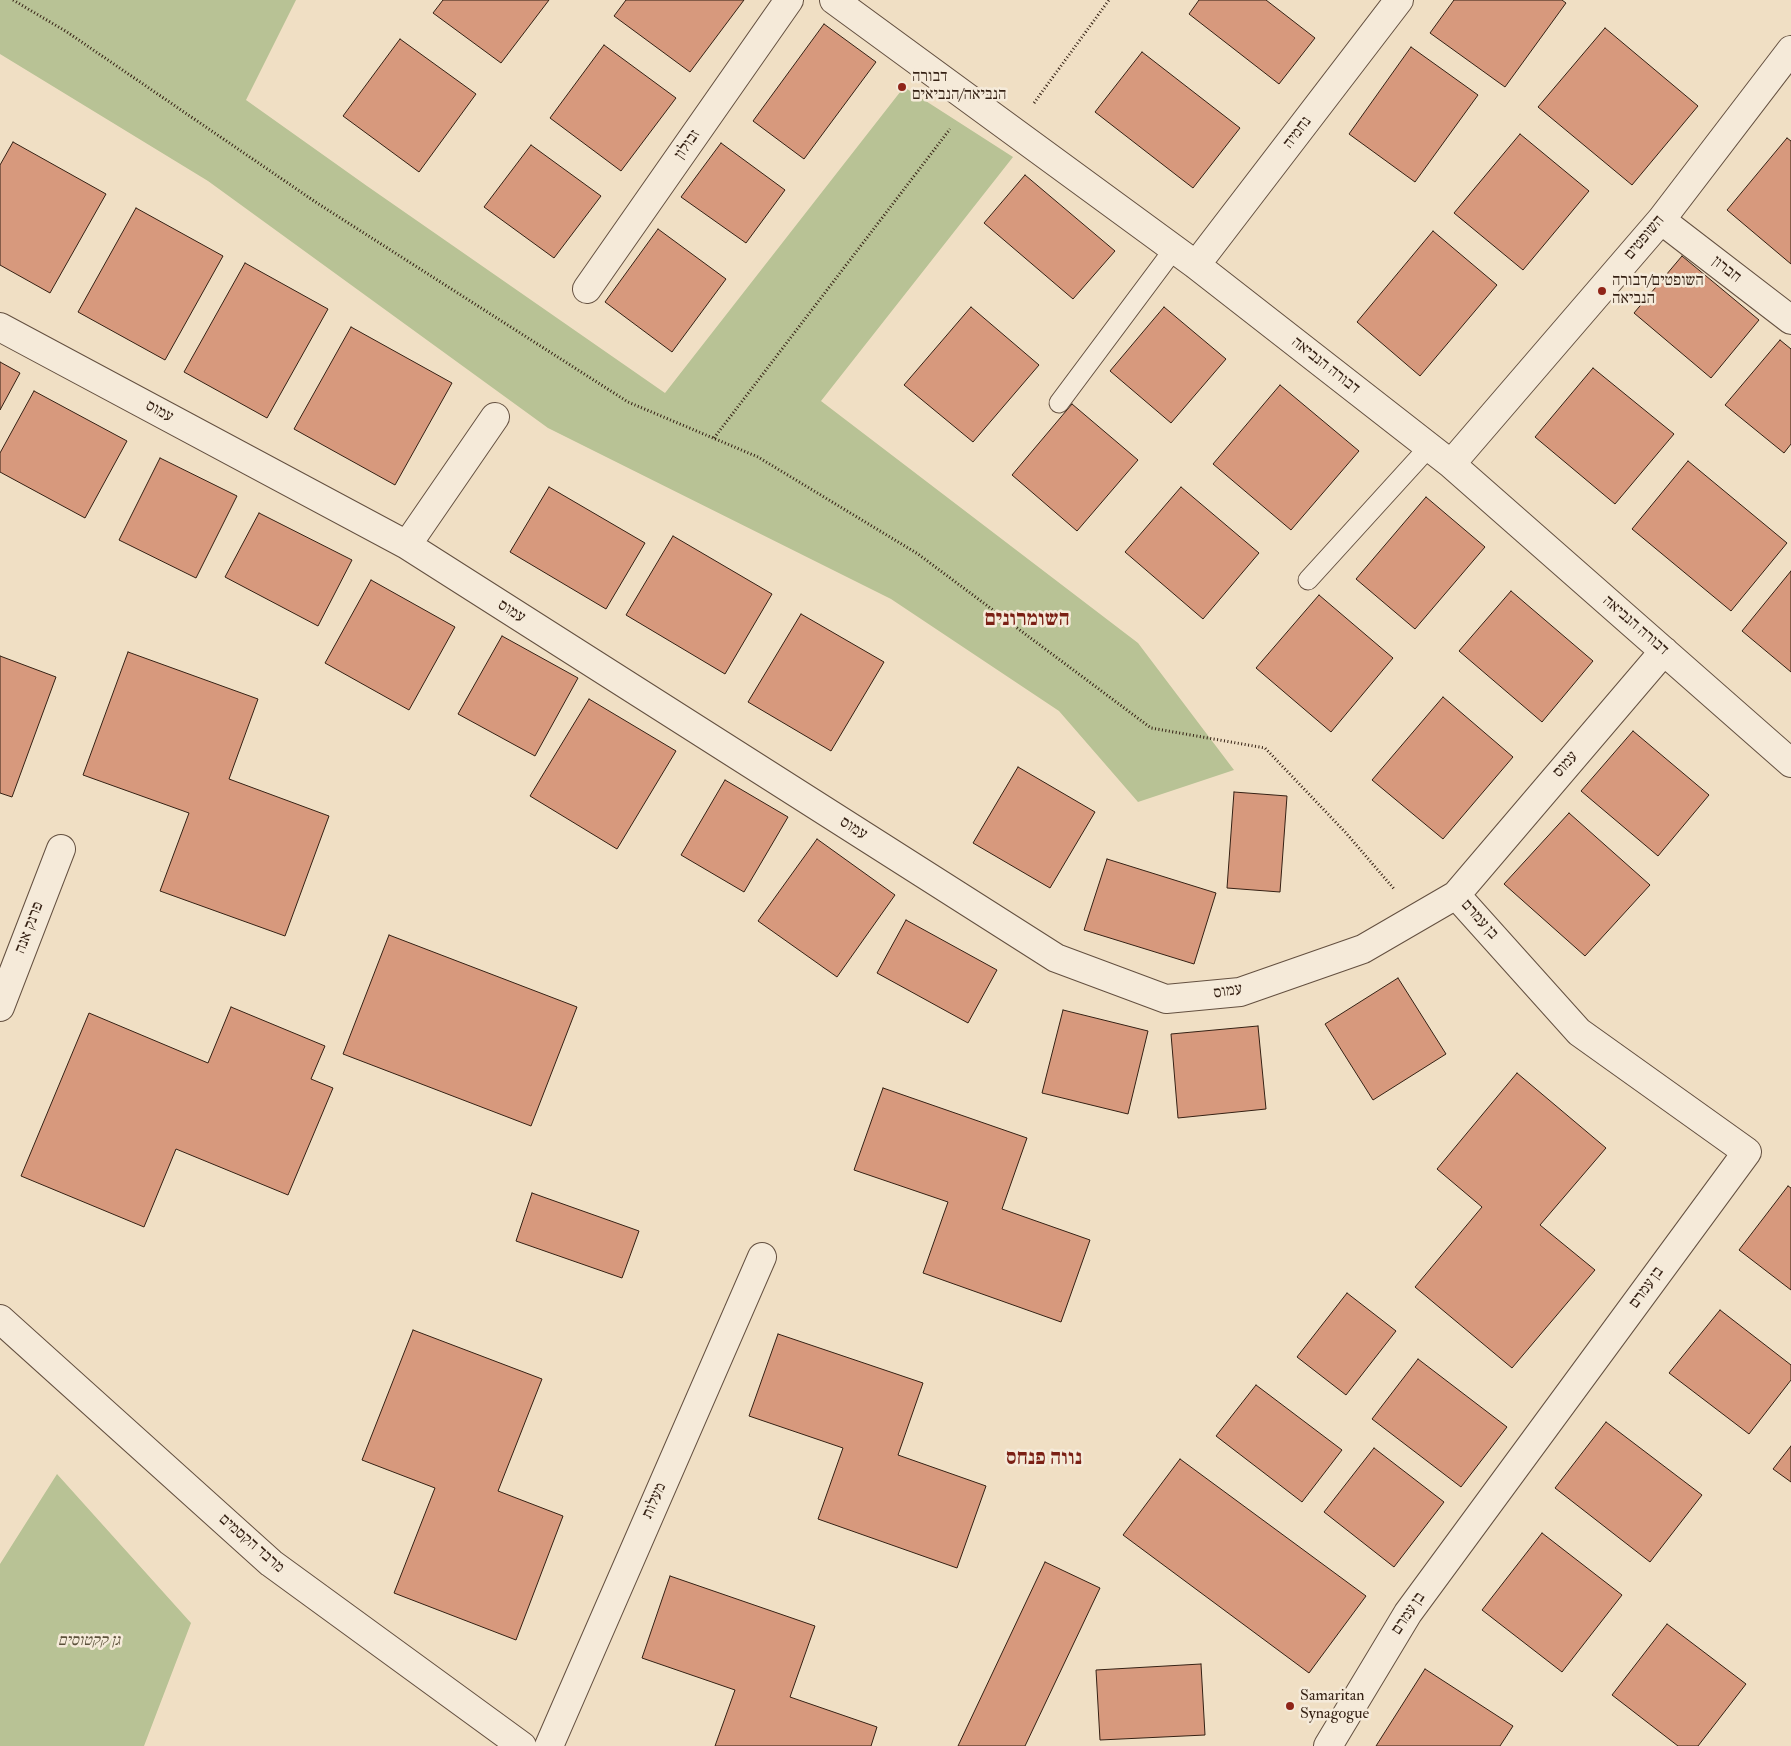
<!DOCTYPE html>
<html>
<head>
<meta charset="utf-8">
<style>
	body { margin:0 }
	canvas { display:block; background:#f0dfc4 }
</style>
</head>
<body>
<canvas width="1791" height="1746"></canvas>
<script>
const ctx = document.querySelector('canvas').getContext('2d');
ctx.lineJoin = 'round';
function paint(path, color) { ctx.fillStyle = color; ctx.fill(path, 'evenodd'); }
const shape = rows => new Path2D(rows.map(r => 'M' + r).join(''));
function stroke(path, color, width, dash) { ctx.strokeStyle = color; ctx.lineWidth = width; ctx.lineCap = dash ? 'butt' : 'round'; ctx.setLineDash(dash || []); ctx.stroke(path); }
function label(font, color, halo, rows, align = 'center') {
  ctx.font = font + ' "IM FELL Double Pica","Frank Ruhl Libre",serif'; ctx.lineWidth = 5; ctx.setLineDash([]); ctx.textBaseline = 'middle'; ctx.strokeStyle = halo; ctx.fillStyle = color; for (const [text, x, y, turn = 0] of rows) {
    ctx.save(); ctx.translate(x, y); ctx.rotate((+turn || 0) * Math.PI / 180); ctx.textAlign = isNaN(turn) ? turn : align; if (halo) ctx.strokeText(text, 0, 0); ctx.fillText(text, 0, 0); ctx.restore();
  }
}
paint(shape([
	[0,0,296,0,246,100,367,186,665,393,904,87,1013,157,821,401,1138,643,1234,770,1138,802,1059,711,891,599,548,428,208,181,0,54],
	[57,1474,191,1623,144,1746,0,1746,0,1564]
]), '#b8c295');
const building = shape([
	[443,0,549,0,501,63,433,13,443,0],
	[626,0,744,0,690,72,614,16,626,0],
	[1199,0,1266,0,1315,38,1279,84,1189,14,1199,0],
	[1454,0,1562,0,1566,3,1505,87,1430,33,1454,0],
	[824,24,876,62,804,159,753,121,824,24],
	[1605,28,1698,106,1632,185,1538,107,1605,28],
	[400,39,476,94,419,172,343,116,400,39],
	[604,45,676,98,621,171,550,118,604,45],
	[1411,47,1478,95,1415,182,1349,134,1411,47],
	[1142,52,1240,128,1193,188,1095,112,1142,52],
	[1520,134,1589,191,1523,270,1454,213,1520,134],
	[1787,138,1791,141,1791,264,1727,210,1787,138],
	[13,142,106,194,50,293,0,265,0,165,13,142],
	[721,143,785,190,746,243,681,197,721,143],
	[531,145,601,196,554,258,484,207,531,145],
	[1025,175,1115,251,1073,299,984,223,1025,175],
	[136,208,223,256,165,360,78,312,136,208],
	[658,229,726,279,672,352,605,302,658,229],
	[1433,231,1497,285,1420,376,1357,322,1433,231],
	[1682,256,1759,320,1711,378,1634,313,1682,256],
	[245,263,328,309,267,418,184,372,245,263],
	[971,307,1039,365,973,442,904,385,971,307],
	[1164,307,1226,359,1171,423,1110,371,1164,307],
	[351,327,452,383,395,485,294,429,351,327],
	[1780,340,1791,349,1791,444,1784,453,1725,405,1780,340],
	[0,362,20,373,0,410,0,362],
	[1593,368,1674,434,1615,504,1535,437,1593,368],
	[1280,385,1359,451,1291,530,1213,464,1280,385],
	[34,391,127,441,85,518,0,472,0,453,34,391],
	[1072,404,1138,460,1077,531,1012,475,1072,404],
	[160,458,237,496,196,578,119,540,160,458],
	[1688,461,1787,543,1731,611,1632,529,1688,461],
	[549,487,645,543,606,609,510,552,549,487],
	[1181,487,1259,553,1203,619,1125,552,1181,487],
	[1426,497,1485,547,1415,629,1356,579,1426,497],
	[259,513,352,560,318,626,225,577,259,513],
	[673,536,772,594,725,674,626,615,673,536],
	[1791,571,1791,672,1742,631,1791,571],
	[371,580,455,627,409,710,325,663,371,580],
	[1511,591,1593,661,1542,722,1459,651,1511,591],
	[1319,595,1393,658,1331,732,1256,668,1319,595],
	[801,614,884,662,831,751,748,702,801,614],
	[502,636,578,678,535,756,458,714,502,636],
	[128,652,258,699,229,779,329,816,285,936,160,891,189,813,83,775,128,652],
	[0,656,56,677,12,797,0,793,0,656],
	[1443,697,1513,757,1443,839,1372,780,1443,697],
	[589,699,676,751,617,849,530,796,589,699],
	[1633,731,1709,795,1658,856,1581,791,1633,731],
	[1018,767,1095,812,1050,888,973,843,1018,767],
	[725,780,788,817,744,892,681,855,725,780],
	[1234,792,1287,796,1280,892,1227,888,1234,792],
	[1569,813,1650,885,1585,956,1504,884,1569,813],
	[817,839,895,895,837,977,758,921,817,839],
	[1107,859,1216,893,1194,964,1084,930,1107,859],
	[906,920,997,970,968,1023,877,973,906,920],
	[389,935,577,1007,531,1126,343,1054,389,935],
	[1398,978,1446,1054,1373,1100,1325,1024,1398,978],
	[231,1007,325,1046,311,1079,333,1088,288,1195,176,1149,144,1227,21,1176,89,1013,208,1063,231,1007],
	[1063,1010,1148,1031,1128,1114,1042,1093,1063,1010],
	[1258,1026,1266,1109,1178,1118,1171,1034,1258,1026],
	[1517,1073,1606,1148,1540,1225,1595,1270,1512,1368,1415,1287,1482,1207,1437,1169,1517,1073],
	[883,1088,1027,1138,1002,1209,1090,1240,1061,1322,923,1273,948,1202,854,1170,883,1088],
	[1788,1186,1791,1188,1791,1290,1739,1250,1788,1186],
	[532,1193,639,1231,622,1278,516,1241,532,1193],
	[1347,1293,1396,1331,1346,1395,1297,1357,1347,1293],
	[1720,1310,1791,1365,1791,1380,1749,1434,1669,1373,1720,1310],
	[413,1330,542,1379,498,1491,563,1516,516,1640,394,1593,435,1488,362,1460,413,1330],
	[778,1334,923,1383,898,1455,986,1486,957,1568,818,1519,843,1448,749,1416,778,1334],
	[1418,1359,1507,1427,1461,1487,1372,1419,1418,1359],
	[1256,1385,1342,1450,1302,1502,1216,1436,1256,1385],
	[1606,1422,1702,1495,1650,1562,1555,1488,1606,1422],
	[1791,1446,1791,1482,1773,1469,1791,1446],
	[1374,1448,1444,1502,1394,1567,1324,1512,1374,1448],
	[1180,1459,1366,1596,1309,1673,1123,1535,1180,1459],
	[1542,1533,1622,1595,1562,1672,1482,1610,1542,1533],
	[1045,1562,1100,1588,1025,1746,958,1746,1045,1562],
	[670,1576,815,1626,790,1697,877,1727,871,1746,715,1746,735,1690,642,1658,670,1576],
	[1667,1624,1746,1684,1698,1746,1678,1746,1612,1695,1667,1624],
	[1201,1664,1205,1735,1100,1740,1096,1670,1201,1664],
	[1425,1669,1513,1726,1500,1746,1376,1746,1425,1669]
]);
paint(building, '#d7997d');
stroke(building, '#352114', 1);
const lane = shape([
	[1059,403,1174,249],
	[1308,580,1429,447]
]);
const street = shape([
	[834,0,1196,265,1451,464,1791,763],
	[1661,220,1791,320],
	[1196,265,1399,0],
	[587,289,789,0],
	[0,327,407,545,1056,958,1166,999,1240,992,1363,949,1456,895,1664,651],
	[1451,464,1661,220,1791,50],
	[407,545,495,417],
	[0,1007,61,849],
	[0,1319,271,1563,522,1746],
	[549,1746,762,1257],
	[1328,1746,1408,1613,1747,1152,1579,1032,1456,895]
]);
stroke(lane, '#645040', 21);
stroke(street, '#645040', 30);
stroke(shape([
	[13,0,67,32,317,203,628,402,758,457,918,554,1151,728,1265,748,1346,833,1395,890],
	[1034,103,1109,0],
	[714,438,950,129]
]), '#352114', 3, [1, 2.5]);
stroke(lane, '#f5ead9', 19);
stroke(street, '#f5ead9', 28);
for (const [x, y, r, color] of [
	[902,87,5,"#8f2418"],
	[1602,291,5,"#8f2418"],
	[1290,1706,5,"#8f2418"]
]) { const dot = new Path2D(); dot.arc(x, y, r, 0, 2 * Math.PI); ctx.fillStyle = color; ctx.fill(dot); stroke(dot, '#f5ead9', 2); }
label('16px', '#352114', '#f5ead9', [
	["דבורה",912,78],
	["הנביאה/הנביאים",912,96],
	["השופטים/דבורה",1612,282],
	["הנביאה",1612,300],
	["Samaritan",1300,1697],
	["Synagogue",1300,1715]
], 'left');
label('16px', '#352114', '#f5ead9', [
	["נחמיה",1298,133,-53],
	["זבולון",688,145,-55],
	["השופטים",1645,238,-50],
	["חברון",1726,270,38],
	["דבורה הנביאה",1325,366,38],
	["עמוס",159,412,28],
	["עמוס",511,612,32],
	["דבורה הנביאה",1635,626,41],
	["עמוס",1566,765,-49],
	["עמוס",853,829,32],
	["בן עמרם",1479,920,48],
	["פרנק אנה",30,928,-69],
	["עמוס",1228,992,-9],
	["בן עמרם",1647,1288,-54],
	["מעלות",655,1501,-66],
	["מרבד הקסמים",251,1544,41],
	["בן עמרם",1409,1614,-56]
]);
label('italic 16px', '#5c513b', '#f5ead9', [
	["גן קקטוסים",89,1642]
]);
label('bold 21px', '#7a1f14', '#f5ead9', [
	["השומרונים",1027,620],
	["נווה פנחס",1044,1459]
]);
</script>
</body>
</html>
